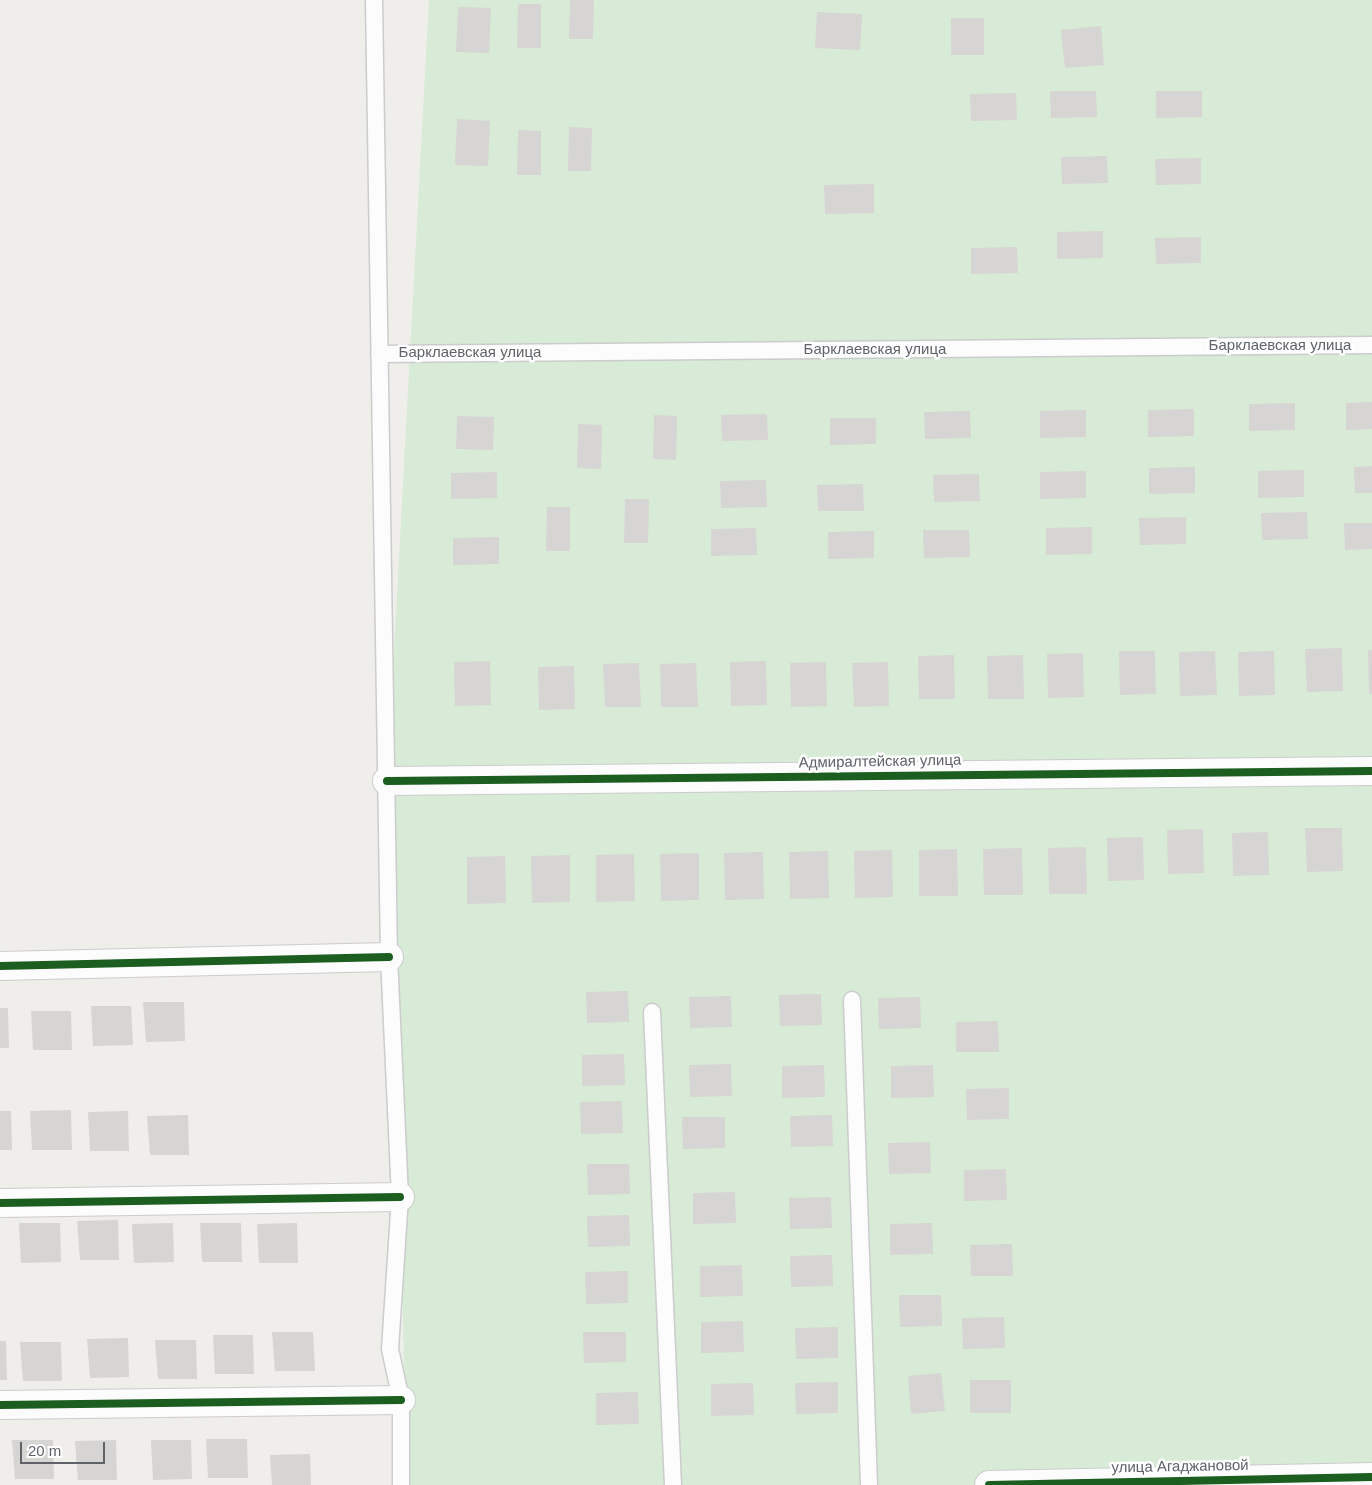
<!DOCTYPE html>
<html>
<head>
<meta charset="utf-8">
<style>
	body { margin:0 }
	#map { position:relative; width:1372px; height:1485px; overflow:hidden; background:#efeeea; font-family:Helvetica,sans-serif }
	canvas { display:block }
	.scale { position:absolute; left:20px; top:1442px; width:85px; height:22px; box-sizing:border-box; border:2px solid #5f6368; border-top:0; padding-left:6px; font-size:15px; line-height:18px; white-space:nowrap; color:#5f6368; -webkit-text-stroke:4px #fff; paint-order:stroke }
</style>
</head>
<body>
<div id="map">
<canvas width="1372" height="1485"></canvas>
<div class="scale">20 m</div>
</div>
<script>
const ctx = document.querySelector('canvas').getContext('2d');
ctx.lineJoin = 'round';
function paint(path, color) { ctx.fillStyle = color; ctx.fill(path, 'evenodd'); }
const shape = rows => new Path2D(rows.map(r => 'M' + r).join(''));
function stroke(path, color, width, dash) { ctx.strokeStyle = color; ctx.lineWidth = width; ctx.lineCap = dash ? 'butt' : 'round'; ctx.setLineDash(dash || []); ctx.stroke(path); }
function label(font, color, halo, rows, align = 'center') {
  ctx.font = font + ' Helvetica,sans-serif'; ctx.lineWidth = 5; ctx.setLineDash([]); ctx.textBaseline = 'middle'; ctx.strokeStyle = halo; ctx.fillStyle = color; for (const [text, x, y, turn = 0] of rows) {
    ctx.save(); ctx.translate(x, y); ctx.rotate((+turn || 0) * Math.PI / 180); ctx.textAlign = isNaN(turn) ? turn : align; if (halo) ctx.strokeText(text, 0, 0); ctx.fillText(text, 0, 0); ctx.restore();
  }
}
paint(shape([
	[429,0,1372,0,1372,1485,407,1485,400,1197,387,781]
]), '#d8ebd6');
paint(shape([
	[570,0,594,0,593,39,569,39],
	[518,4,541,4,541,48,517,48],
	[458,7,491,8,489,53,456,52],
	[817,12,862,14,860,50,815,48],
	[951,18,984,18,984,55,951,55],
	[1101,26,1104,65,1065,68,1061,30],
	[1050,91,1096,91,1097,117,1051,118],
	[1156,91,1202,91,1202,117,1156,118],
	[1016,93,1017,120,971,121,970,94],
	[457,119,490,121,488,166,455,165],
	[569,127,592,128,591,171,568,171],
	[518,130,541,131,541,175,517,175],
	[1107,156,1108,183,1062,184,1061,157],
	[1201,158,1201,184,1156,185,1155,159],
	[874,184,874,213,825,214,824,185],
	[1103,231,1103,258,1057,259,1057,232],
	[1201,237,1201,263,1156,264,1155,238],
	[1017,247,1018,273,971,274,971,248],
	[1372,402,1372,429,1346,430,1346,403],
	[1295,403,1295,430,1249,431,1249,404],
	[1194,409,1194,436,1148,437,1148,410],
	[1086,410,1086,437,1040,438,1040,411],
	[970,411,971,438,925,439,924,412],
	[767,414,768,440,722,441,721,415],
	[654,415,677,416,676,460,653,459],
	[457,416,494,417,493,450,456,449],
	[830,418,876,418,876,444,830,445],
	[578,424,602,425,601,469,577,468],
	[1372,466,1372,493,1355,493,1354,467],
	[1195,467,1195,493,1149,494,1149,468],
	[1304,470,1304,497,1258,498,1258,471],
	[1086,471,1086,498,1040,499,1040,472],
	[497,472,497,498,451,499,451,473],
	[979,474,980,501,934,502,933,475],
	[766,480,767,507,721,508,720,481],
	[863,484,864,511,818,511,817,485],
	[625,499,649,499,648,543,624,543],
	[547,507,570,507,570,551,546,551],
	[1307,512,1308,539,1262,540,1261,513],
	[1186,517,1186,544,1140,545,1139,518],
	[1344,523,1372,523,1372,549,1345,550],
	[1092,527,1092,554,1046,555,1046,528],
	[756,528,757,555,711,556,711,529],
	[923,530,969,530,970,557,924,558],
	[874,531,874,558,828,559,828,532],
	[499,537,499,564,453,565,453,538],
	[1342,648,1343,691,1307,692,1305,649],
	[1372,650,1372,694,1369,694,1368,651],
	[1119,651,1155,651,1156,694,1120,695],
	[1215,651,1217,695,1180,696,1179,652],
	[1274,651,1275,695,1239,696,1238,652],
	[1083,653,1084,697,1048,698,1047,654],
	[954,655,955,699,919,699,918,656],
	[1023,655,1024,699,988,699,987,656],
	[490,661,491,705,455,706,454,662],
	[766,661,767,705,731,706,730,662],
	[826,662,827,706,791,707,790,663],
	[888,662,889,706,854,707,852,663],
	[639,663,641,707,605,707,603,664],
	[696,663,698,707,661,707,660,664],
	[574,666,575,709,539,710,538,667],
	[1305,828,1342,828,1343,871,1307,872],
	[1203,829,1204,873,1168,874,1167,830],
	[1268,832,1269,875,1233,876,1232,833],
	[1143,837,1144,880,1108,881,1107,838],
	[1086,847,1087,894,1049,894,1048,848],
	[1022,848,1023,895,984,895,983,849],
	[957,849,958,896,919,896,919,850],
	[892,850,893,897,855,898,854,851],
	[828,851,829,898,790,899,789,852],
	[763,852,764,899,725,900,724,853],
	[699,853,699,900,661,901,660,854],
	[634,854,635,901,596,902,596,855],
	[570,855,570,902,532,903,531,856],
	[505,856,506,903,467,904,467,857],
	[628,991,629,1022,587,1023,586,992],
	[821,994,822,1025,780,1026,779,995],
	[731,996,732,1027,690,1028,689,997],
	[920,997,921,1028,879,1029,878,998],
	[143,1002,184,1002,185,1041,146,1042],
	[91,1006,131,1006,133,1045,93,1046],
	[0,1008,8,1008,9,1048,0,1048],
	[31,1011,71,1011,72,1050,33,1050],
	[998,1021,999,1052,956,1052,956,1022],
	[624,1054,625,1085,582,1086,582,1055],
	[731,1064,732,1096,690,1097,689,1065],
	[824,1065,825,1097,782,1098,782,1066],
	[933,1065,934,1097,891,1098,891,1066],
	[1009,1088,1009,1119,967,1120,966,1089],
	[622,1101,623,1133,581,1134,580,1102],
	[71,1110,72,1150,32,1150,30,1111],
	[0,1111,11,1111,12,1150,0,1150],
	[128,1111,129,1151,90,1151,88,1112],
	[188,1115,189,1155,150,1155,147,1116],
	[832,1115,833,1146,791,1147,790,1116],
	[682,1117,725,1117,725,1148,683,1149],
	[930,1142,931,1173,889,1174,888,1143],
	[587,1164,629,1164,630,1194,588,1195],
	[1006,1169,1007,1200,964,1201,964,1170],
	[735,1192,736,1223,693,1224,693,1193],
	[831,1197,832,1228,790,1229,789,1198],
	[629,1215,630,1246,588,1247,587,1216],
	[118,1220,119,1260,80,1260,77,1221],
	[19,1223,60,1223,61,1262,21,1263],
	[173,1223,174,1262,134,1263,132,1224],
	[200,1223,241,1223,242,1262,202,1262],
	[297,1223,298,1263,259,1263,257,1224],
	[932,1223,933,1254,890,1255,890,1224],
	[1012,1244,1013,1276,971,1276,970,1245],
	[832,1255,833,1286,791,1287,790,1256],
	[742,1265,743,1296,700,1297,700,1266],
	[628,1271,628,1303,586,1304,585,1272],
	[899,1295,941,1295,942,1326,900,1327],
	[1004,1317,1005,1348,963,1349,962,1318],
	[743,1321,744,1352,701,1353,701,1322],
	[838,1327,838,1358,796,1359,795,1328],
	[272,1332,313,1332,315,1371,275,1371],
	[583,1332,626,1332,626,1362,584,1363],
	[213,1335,253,1335,254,1374,215,1374],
	[128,1338,129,1377,90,1378,87,1339],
	[155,1340,196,1340,197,1379,158,1379],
	[0,1341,6,1341,7,1380,0,1380],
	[20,1342,61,1342,62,1381,23,1381],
	[941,1373,945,1411,911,1414,908,1376],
	[970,1380,1011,1380,1011,1413,970,1413],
	[838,1382,838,1413,796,1414,795,1383],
	[753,1383,754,1415,711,1416,711,1384],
	[638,1392,639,1424,596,1425,596,1393],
	[206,1439,247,1439,248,1478,208,1478],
	[12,1440,53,1440,54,1479,15,1479],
	[116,1440,117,1480,78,1480,75,1441],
	[151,1440,191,1440,192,1479,153,1480],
	[310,1454,311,1485,272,1485,270,1455]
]), '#d6d5d3');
const service = shape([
	[374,0,389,957,400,1197,390,1349,401,1400,401,1485],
	[379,354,1372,345],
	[852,1000,869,1485],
	[652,1012,673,1485]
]);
const minor = shape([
	[387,781,1372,771],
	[0,966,389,957],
	[0,1203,400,1197],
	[0,1405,401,1400],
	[989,1485,1372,1477]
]);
stroke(service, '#cbcccc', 19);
stroke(minor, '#cbcccc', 30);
stroke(service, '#fdfcfc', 16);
stroke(minor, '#fdfcfc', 28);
stroke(shape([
	[387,781,1372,771],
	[0,966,389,957],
	[0,1203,400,1197],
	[0,1405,401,1400],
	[989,1485,1372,1477]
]), '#1b5e20', 8);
label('15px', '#5f6368', '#fff', [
	["Барклаевская улица",1280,346],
	["Барклаевская улица",875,350],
	["Барклаевская улица",470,353],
	["Адмиралтейская улица",880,762,-1],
	["улица Агаджановой",1180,1467,-1]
]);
</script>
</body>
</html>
